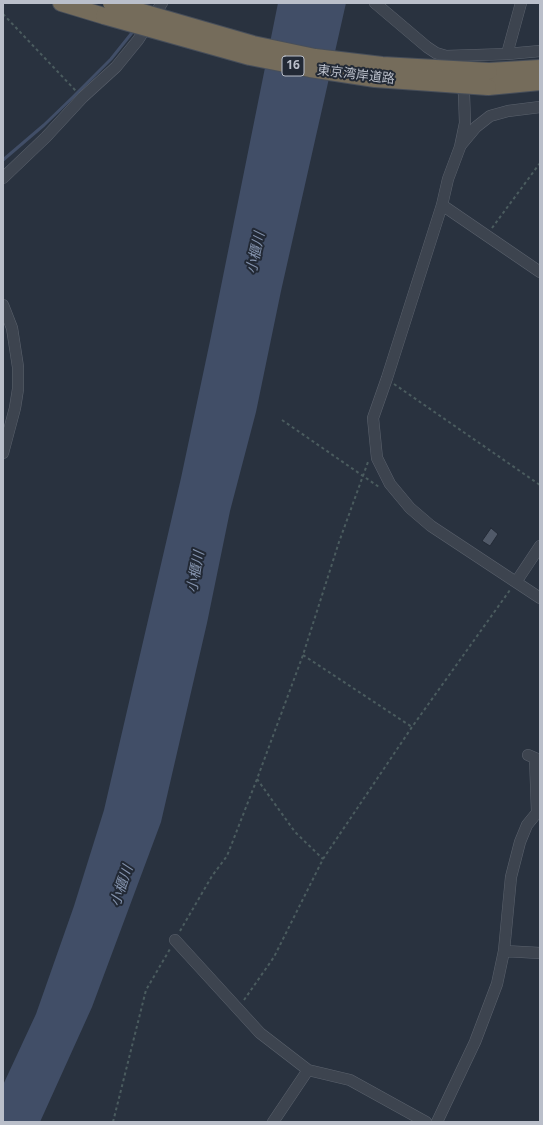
<!DOCTYPE html>
<html>
<head>
<meta charset="utf-8">
<style>
	body { margin:0 }
	#map { position:relative; width:543px; height:1125px; overflow:hidden; background:#29323f; font-family:"Open Sans",sans-serif }
	canvas { display:block }
	.frame { position:absolute; inset:0; border:4px solid #babfca; pointer-events:none }
</style>
</head>
<body>
<div id="map">
<canvas width="543" height="1125"></canvas>
<div class="frame"></div>
</div>
<script>
const ctx = document.querySelector('canvas').getContext('2d');
ctx.lineJoin = 'round';
function paint(path, color) { ctx.fillStyle = color; ctx.fill(path, 'evenodd'); }
const shape = rows => new Path2D(rows.map(r => 'M' + r).join(''));
function stroke(path, color, width, dash) { ctx.strokeStyle = color; ctx.lineWidth = width; ctx.lineCap = dash ? 'butt' : 'round'; ctx.setLineDash(dash || []); ctx.stroke(path); }
function label(font, color, halo, rows, align = 'center') {
  ctx.font = font + ' "Open Sans","Noto Sans JP",sans-serif'; ctx.lineWidth = 4; ctx.setLineDash([]); ctx.textBaseline = 'middle'; ctx.strokeStyle = halo; ctx.fillStyle = color; for (const [text, x, y, turn = 0] of rows) {
    ctx.save(); ctx.translate(x, y); ctx.rotate((+turn || 0) * Math.PI / 180); ctx.textAlign = isNaN(turn) ? turn : align; if (halo) ctx.strokeText(text, 0, 0); ctx.fillText(text, 0, 0); ctx.restore();
  }
}
paint(shape([
	[278,3,346,3,281,291,256,412,230,511,207,623,161,822,92,1007,40,1122,3,1122,3,1085,36,1014,74,906,104,810,181,478,210,341]
]), '#414e67');
stroke(shape([
	[3,160,44,125,72,98,111,59,135,29]
]), '#414e67', 3);
const building = shape([
	[491,528,498,534,490,546,482,541,491,528]
]);
paint(building, '#505968');
stroke(building, '#242b37', 1);
const minor = shape([
	[375,3,427,47,436,53,446,56,507,54,540,51],
	[507,54,521,3],
	[446,56,454,63,464,94,465,123,460,147,448,179,442,205,387,378,373,418,377,458,390,484,410,508,431,526,540,598],
	[461,145,476,127,490,116,508,111,540,107],
	[3,178,46,137,83,97,116,67,138,40,162,3],
	[442,205,540,272],
	[3,305,12,328,18,367,18,389,15,408,3,453],
	[516,582,540,546],
	[528,755,535,758,537,812],
	[175,940,260,1033,308,1070,350,1080,426,1122],
	[504,951,540,953],
	[273,1122,308,1070],
	[437,1122,475,1042,497,984,504,951,511,877,520,842,527,825,540,809]
]);
const highway = shape([
	[61,3,104,16],
	[489,71,540,68],
	[488,87,540,82]
]);
stroke(minor, '#5b626d', 12);
stroke(highway, '#484f5a', 18);
stroke(shape([
	[3,14,76,91],
	[492,228,540,163],
	[394,384,540,485],
	[282,420,379,487],
	[303,655,412,727],
	[257,779,295,832,323,859],
	[180,931,212,876,227,856,257,779,303,655,339,542,368,462],
	[244,1000,274,957,323,859,412,727,510,590],
	[113,1122,146,990,170,949]
]), '#4b5c5f', 2, [3, 3]);
stroke(minor, '#3d444f', 11);
stroke(highway, '#756c5b', 16);
const highwayBridge = shape([
	[111,3,253,44,315,57,382,65,489,71],
	[104,16,250,57,310,69,375,79,488,87]
]);
stroke(highwayBridge, '#484f5a', 18, []);
stroke(highwayBridge, '#756c5b', 16);
for (const [x, y, w] of [
	[293,66,22]
]) { const box = new Path2D(); box.roundRect(x - w / 2, y - 10, w, 20, 3); ctx.fillStyle = '#222935'; ctx.fill(box); stroke(box, '#babfca', 1); }
label('bold 12px', '#babfca', null, [
	["16",293,66]
]);
label('13px', '#babfca', '#222935', [
	["東京湾岸道路",356,75,7]
]);
label('italic 14px', '#8594ae', '#222935', [
	["小櫃川",256,253,-78],
	["小櫃川",196,572,-80],
	["小櫃川",122,886,-71]
]);
</script>
</body>
</html>
